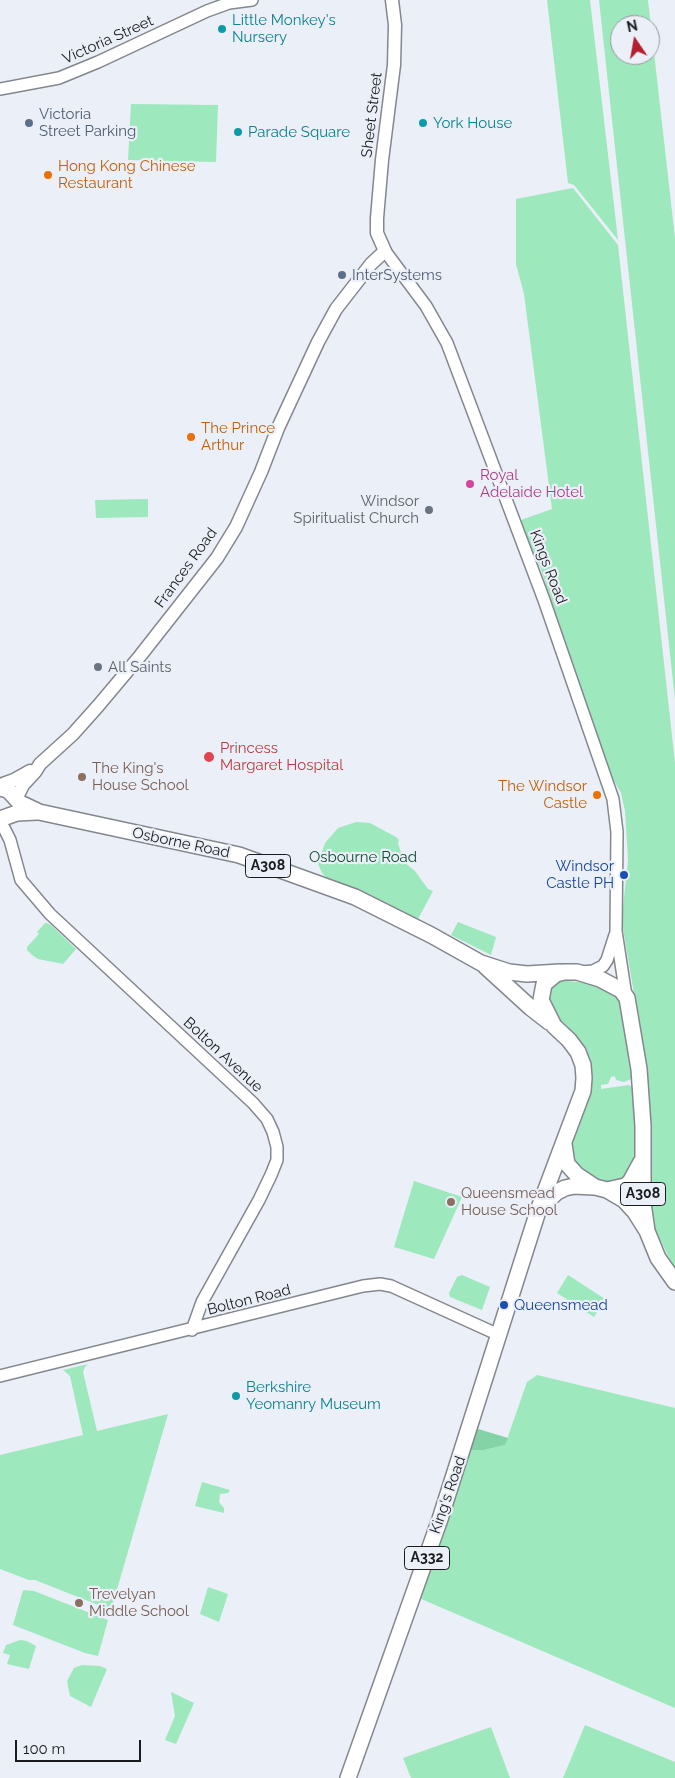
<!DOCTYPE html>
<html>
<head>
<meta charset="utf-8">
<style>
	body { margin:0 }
	#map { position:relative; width:675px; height:1778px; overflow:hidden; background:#ebeff7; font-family:Raleway,sans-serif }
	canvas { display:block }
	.north { position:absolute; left:610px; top:15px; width:50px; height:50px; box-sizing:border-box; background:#ebeff7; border:1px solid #979aa0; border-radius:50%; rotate:348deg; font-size:14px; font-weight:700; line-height:20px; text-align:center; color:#1a1b1e }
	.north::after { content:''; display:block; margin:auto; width:18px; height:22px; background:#b32131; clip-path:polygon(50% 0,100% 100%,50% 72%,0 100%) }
	.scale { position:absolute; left:15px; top:1740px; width:126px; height:22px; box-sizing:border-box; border:2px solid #1a1b1e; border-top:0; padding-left:6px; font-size:15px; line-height:18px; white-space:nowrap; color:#1a1b1e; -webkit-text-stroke:4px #ebeff7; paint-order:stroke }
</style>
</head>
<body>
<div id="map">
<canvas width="675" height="1778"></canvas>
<div class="north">N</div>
<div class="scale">100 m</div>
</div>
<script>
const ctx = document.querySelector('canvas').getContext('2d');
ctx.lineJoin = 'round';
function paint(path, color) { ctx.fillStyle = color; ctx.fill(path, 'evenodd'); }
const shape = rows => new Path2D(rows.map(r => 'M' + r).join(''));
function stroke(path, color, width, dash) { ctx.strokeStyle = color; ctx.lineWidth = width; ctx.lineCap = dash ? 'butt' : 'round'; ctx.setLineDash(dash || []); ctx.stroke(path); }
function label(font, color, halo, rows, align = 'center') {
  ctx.font = font + ' Raleway,sans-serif'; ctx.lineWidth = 4.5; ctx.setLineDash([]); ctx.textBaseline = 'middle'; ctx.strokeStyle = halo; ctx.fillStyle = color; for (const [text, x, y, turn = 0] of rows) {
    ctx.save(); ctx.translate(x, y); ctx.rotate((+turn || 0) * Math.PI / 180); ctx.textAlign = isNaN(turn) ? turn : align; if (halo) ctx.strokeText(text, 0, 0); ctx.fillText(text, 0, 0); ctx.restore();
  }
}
paint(shape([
	[547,0,590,0,618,240,574,185,568,183],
	[599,0,648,0,675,238,675,700],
	[620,25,650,25,650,55,620,55],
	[131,104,218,105,216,162,128,160],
	[573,188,618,245,675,763,675,1268,668,1256,654,1226,650,1208,648,1090,644,1052,623,929,623,907,628,860,625,811,621,793,609,772,548,599,546,585,541,569,518,521,552,509,524,294,516,264,516,199],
	[148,499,148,517,96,518,95,500],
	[356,822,370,823,396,837,399,840,398,843,404,862,415,871,428,889,433,891,418,919,327,878,322,873,318,864,325,843,338,828],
	[458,922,496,937,491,955,451,935],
	[45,923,47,923,52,926,76,949,63,964,38,959,32,955,27,950,27,947,39,934,37,932],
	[557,980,599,984,609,988,621,1002,633,1074,631,1079,624,1082,616,1080,615,1076,611,1077,608,1084,601,1085,601,1089,629,1085,634,1089,637,1165,628,1179,611,1184,579,1174,568,1156,589,1082,549,1011,546,986],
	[414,1181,462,1197,434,1259,394,1247],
	[462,1275,490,1287,482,1310,450,1297,449,1293,457,1277],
	[568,1275,605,1299,594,1317,557,1293],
	[88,1364,85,1367,83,1372,97,1431,168,1414,111,1610,35,1580,29,1580,0,1569,0,1455,83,1435,70,1376,63,1370],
	[537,1375,675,1408,675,1708,419,1598,468,1450,484,1450,505,1445,527,1382],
	[202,1482,230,1490,228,1493,220,1494,219,1502,224,1508,224,1513,195,1506],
	[208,1587,228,1594,219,1622,200,1614],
	[23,1590,34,1591,108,1620,98,1656,85,1653,13,1625],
	[20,1640,27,1641,36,1646,29,1669,7,1664,10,1655,3,1653,6,1645],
	[82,1665,100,1666,107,1669,91,1707,70,1696,67,1681,74,1668],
	[171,1692,194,1703,176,1744,165,1740,175,1716],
	[585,1725,675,1762,675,1778,563,1778],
	[491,1727,510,1778,411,1778,403,1758]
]), '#9de8bd');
paint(shape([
	[475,1428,508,1438,505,1445,484,1450,468,1450]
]), '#84d3a7');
const tertiary = shape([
	[0,89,59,78,98,62,207,11,229,3,252,0],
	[385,251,426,306,447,343,544,600,613,799,617,832,616,931,626,996],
	[0,822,4,828,10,840,21,880,50,914,253,1103,267,1119,273,1132,277,1147,277,1160,271,1175,259,1200,202,1302,192,1330],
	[581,972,593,971,603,966,607,960,615,935],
	[0,1376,363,1286,380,1284,391,1286,499,1335]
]);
const secondary = shape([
	[0,785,14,780,30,771],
	[16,799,23,785,35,772,40,764,73,734,98,706,140,656,217,558,236,527,261,472,278,428,318,342,336,309,371,264,385,251,377,233,377,218,382,160,394,65,395,25,392,0]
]);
const primary = shape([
	[0,788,8,790,20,803,39,812,239,855,355,897,431,935,481,963,509,972,527,974,560,972],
	[0,819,17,813,37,812],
	[485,966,531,1008,549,1022],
	[564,1144,567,1164,577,1175,595,1187,607,1190,625,1186,630,1182,641,1162],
	[607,1190,624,1200,635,1212,647,1231,658,1258,675,1282],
	[543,1205,557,1192,565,1188,574,1186,594,1187],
	[348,1778,440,1519,539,1208,583,1091,584,1078,583,1065,578,1052,569,1040,554,1026,541,1000,544,984,556,974,564,972,577,972,600,979,621,990,627,998,639,1069,643,1126,643,1203,647,1231]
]);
stroke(tertiary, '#84878e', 14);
stroke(secondary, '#84878e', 15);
stroke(primary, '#84878e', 18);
stroke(tertiary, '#fff', 11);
stroke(secondary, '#fff', 12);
stroke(primary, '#fff', 15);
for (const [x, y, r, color] of [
	[222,29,5,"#0f9aa8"],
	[29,123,5,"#5c6f8a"],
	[423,123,5,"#0f9aa8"],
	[238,132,5,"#0f9aa8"],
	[48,175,5,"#e8710a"],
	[342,275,5,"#5c6f8a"],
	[191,437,5,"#e8710a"],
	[470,484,5,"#d1479c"],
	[429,510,5,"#6b7280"],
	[98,667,5,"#6b7280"],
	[209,757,6,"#e0444e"],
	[82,777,5,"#8d6e63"],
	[597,795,5,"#e8710a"],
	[624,875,5,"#1a4fb4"],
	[451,1202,5,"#8d6e63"],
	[504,1305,5,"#1a4fb4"],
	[236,1396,5,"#0f9aa8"],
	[79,1603,5,"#8d6e63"]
]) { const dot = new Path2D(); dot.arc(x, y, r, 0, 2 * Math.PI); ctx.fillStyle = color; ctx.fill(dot); stroke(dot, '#ebeff7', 2); }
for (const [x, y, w] of [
	[268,866,45],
	[643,1194,45],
	[427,1558,45]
]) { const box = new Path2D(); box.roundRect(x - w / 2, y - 11.5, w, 23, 4); ctx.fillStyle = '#ebeff7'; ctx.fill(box); stroke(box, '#1a1b1e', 1); }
label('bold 14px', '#1a1b1e', null, [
	["A308",268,866],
	["A308",643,1194],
	["A332",427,1558]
]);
label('15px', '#0d838f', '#ebeff7', [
	["Little Monkey's",232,20],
	["Nursery",232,37],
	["York House",433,123],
	["Parade Square",248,132],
	["Berkshire",246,1387],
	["Yeomanry Museum",246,1404]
], 'left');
label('15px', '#1a1b1e', '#ebeff7', [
	["Victoria Street",108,40,-24],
	["Sheet Street",372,115,-83],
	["Kings Road",548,567,69],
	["Frances Road",186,568,-54],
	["Osborne Road",181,843,12],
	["Bolton Avenue",223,1055,43],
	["Bolton Road",249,1300,-14],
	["King's Road",448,1495,-71]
]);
label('15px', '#4e5e75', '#ebeff7', [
	["Victoria",39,114],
	["Street Parking",39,131],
	["InterSystems",352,275]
], 'left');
label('15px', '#c56008', '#ebeff7', [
	["Hong Kong Chinese",58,166],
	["Restaurant",58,183],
	["The Prince",201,428],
	["Arthur",201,445],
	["The Windsor",587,786,"right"],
	["Castle",587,803,"right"]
], 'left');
label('15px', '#b23c85', '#ebeff7', [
	["Royal",480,475],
	["Adelaide Hotel",480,492]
], 'left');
label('15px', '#5b616d', '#ebeff7', [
	["Windsor",419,501],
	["Spiritualist Church",419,518],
	["All Saints",108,667,"left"]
], 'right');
label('15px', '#be3a42', '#ebeff7', [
	["Princess",220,748],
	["Margaret Hospital",220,765]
], 'left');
label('15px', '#785e54', '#ebeff7', [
	["The King's",92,768],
	["House School",92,785],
	["Queensmead",461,1193],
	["House School",461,1210],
	["Trevelyan",89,1594],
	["Middle School",89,1611]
], 'left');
label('15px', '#0f4d31', '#ebeff7', [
	["Osbourne Road",363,857]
]);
label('15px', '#164399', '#ebeff7', [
	["Windsor",614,866],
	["Castle PH",614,883],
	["Queensmead",514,1305,"left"]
], 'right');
</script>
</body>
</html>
